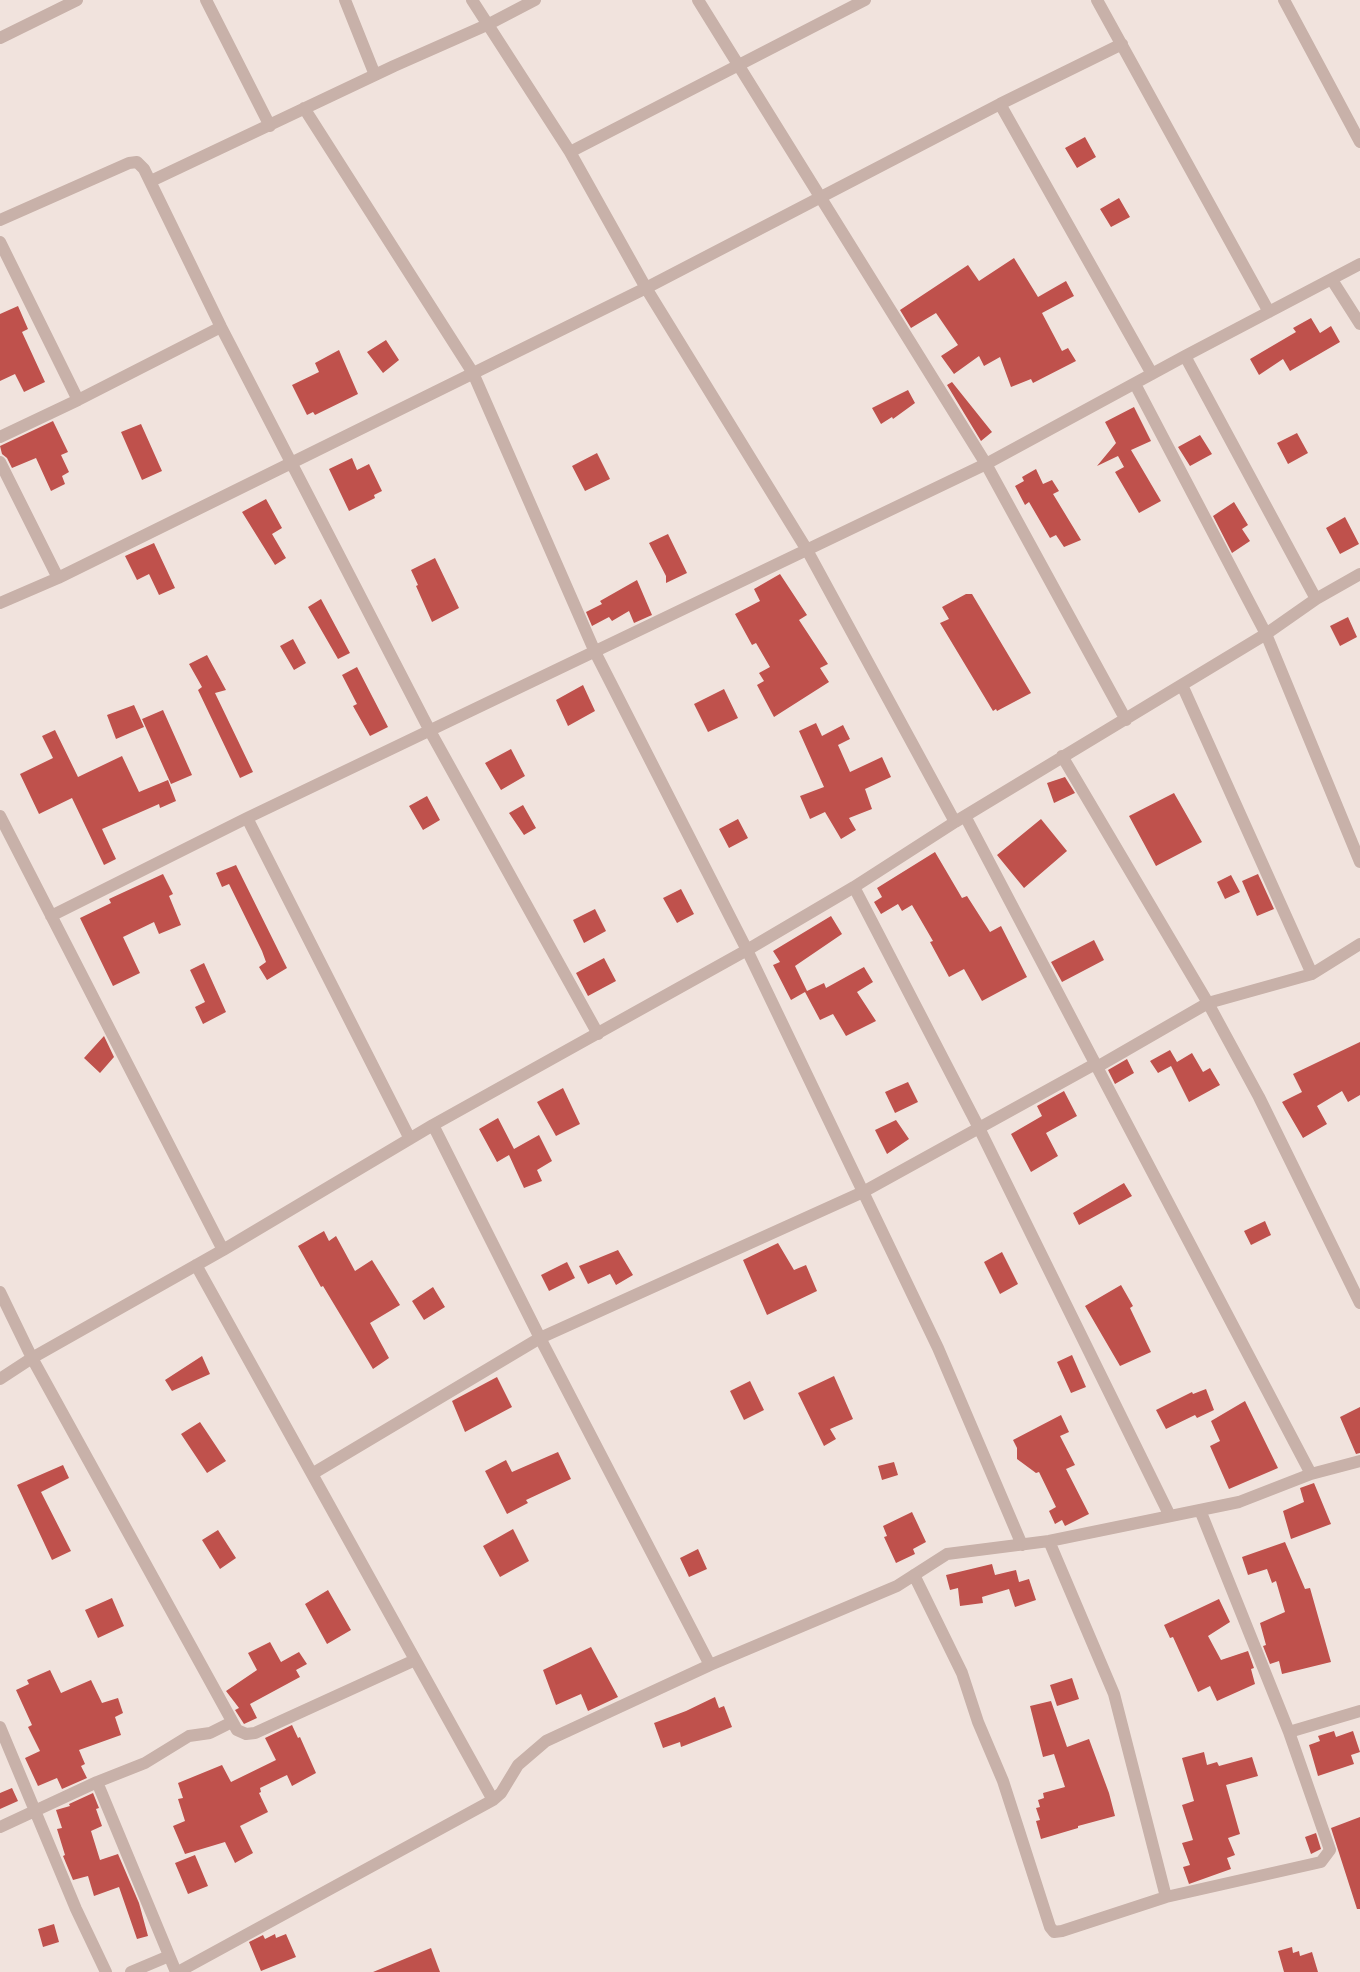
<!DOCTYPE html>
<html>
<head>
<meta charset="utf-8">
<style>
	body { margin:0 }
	canvas { display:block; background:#f1e3dd }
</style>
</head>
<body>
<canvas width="1360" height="1972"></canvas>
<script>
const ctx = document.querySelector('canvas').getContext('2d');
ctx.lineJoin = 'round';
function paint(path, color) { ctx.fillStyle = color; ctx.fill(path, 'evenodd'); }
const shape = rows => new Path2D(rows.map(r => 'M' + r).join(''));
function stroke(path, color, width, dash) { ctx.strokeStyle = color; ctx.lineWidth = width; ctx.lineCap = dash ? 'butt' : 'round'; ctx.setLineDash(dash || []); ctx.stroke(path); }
paint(shape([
	[1085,137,1096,157,1077,168,1065,148],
	[1119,198,1130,217,1111,227,1100,209],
	[1014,258,1038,297,1066,281,1074,296,1042,313,1062,351,1068,348,1076,361,1033,383,1031,379,1011,387,1000,357,984,366,979,356,954,374,941,356,958,345,936,313,911,328,900,310,968,265,979,281],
	[18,306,28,329,22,332,45,382,24,392,15,374,0,381,0,314],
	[1311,318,1320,333,1331,326,1340,342,1290,371,1283,359,1259,375,1250,359,1296,332,1293,328],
	[386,340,399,360,383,373,367,352],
	[339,350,358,394,315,415,313,412,307,415,292,385,319,372,315,363],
	[952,382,992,432,981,441,947,385],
	[908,390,915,403,893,419,892,417,881,424,872,408],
	[1134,407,1151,441,1131,450,1161,501,1139,513,1115,472,1124,467,1118,456,1097,466,1116,443,1105,422],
	[53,421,68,452,61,455,69,472,62,476,65,484,51,491,36,458,12,468,7,458,2,454,0,446],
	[141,424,162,471,142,480,121,432],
	[1297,433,1308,453,1288,464,1277,443],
	[1200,435,1212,454,1190,466,1178,447],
	[597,453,610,479,585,491,572,466],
	[352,458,357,470,369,464,382,491,374,495,375,498,349,511,329,469],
	[1036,469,1043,484,1052,480,1059,491,1053,494,1081,540,1064,547,1056,535,1050,538,1029,502,1025,505,1015,486,1024,481,1022,477],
	[266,499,282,528,272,534,286,558,275,565,242,512],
	[1234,502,1248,525,1242,529,1250,541,1232,553,1213,516],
	[1345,517,1359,544,1340,554,1326,528],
	[668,534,687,573,666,583,666,576,649,543],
	[154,543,175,588,159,595,149,574,137,580,125,556],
	[435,558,459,608,432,622,416,586,418,585,411,570],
	[780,574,807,615,799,620,828,664,820,668,829,682,774,717,757,685,764,681,759,673,770,667,756,643,752,645,735,614,760,601,754,589],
	[637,580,652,615,634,623,629,611,612,621,609,617,592,626,586,612,602,604,600,601],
	[966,594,972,594,1031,693,997,711,996,709,993,711,940,623,949,619,942,607],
	[321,599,350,653,338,659,308,607],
	[1348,617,1357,637,1340,646,1330,626],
	[293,639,306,663,294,670,280,646],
	[207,655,226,690,215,693,253,772,240,778,198,690,202,687,189,664],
	[357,667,388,727,370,736,353,706,357,704,342,675],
	[583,685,595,711,568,726,556,700],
	[724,689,738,718,708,732,694,704],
	[134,705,144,727,116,739,107,715],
	[163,710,192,775,171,784,142,719],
	[816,723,822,736,843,725,850,739,838,745,850,772,882,757,891,777,865,789,872,809,849,818,856,830,841,839,825,812,810,819,800,796,824,787,799,731],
	[55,730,78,777,122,756,139,792,168,780,176,801,160,808,159,804,102,829,116,859,104,865,72,798,39,814,20,774,53,758,42,736],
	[511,749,525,776,501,790,485,763],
	[1065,777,1075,793,1054,803,1047,783],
	[1174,793,1202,842,1156,866,1129,816],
	[427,796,440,820,423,830,409,806],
	[523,805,536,828,524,835,509,813],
	[738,819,748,838,729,848,719,829],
	[1041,819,1067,851,1024,888,997,855],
	[935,852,962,898,967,896,990,932,1001,926,1027,977,982,1001,964,969,949,977,930,942,933,941,912,905,902,911,898,904,881,914,874,902,882,897,877,888],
	[236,865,287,968,267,980,259,967,266,962,262,951,229,884,222,887,216,873],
	[163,874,173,894,169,896,181,925,159,934,154,922,123,937,140,973,113,986,80,918,111,903,109,899],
	[1258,874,1274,909,1257,916,1242,881],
	[1231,875,1240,892,1225,899,1217,882],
	[681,889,694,914,677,923,663,898],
	[595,909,606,931,584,943,573,920],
	[831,916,842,934,795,966,807,991,824,983,826,988,864,967,873,982,857,992,876,1021,846,1036,833,1014,820,1020,805,992,791,1000,773,965,780,962,773,951],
	[1094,940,1104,960,1062,982,1051,962],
	[604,958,616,981,588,996,576,973],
	[204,963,226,1012,203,1024,195,1007,205,1002,190,970],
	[104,1036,114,1057,100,1073,84,1058],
	[1360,1042,1360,1095,1348,1102,1342,1091,1317,1106,1327,1124,1303,1138,1282,1102,1302,1092,1293,1074],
	[1170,1050,1177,1062,1192,1053,1203,1072,1210,1068,1220,1085,1189,1102,1171,1066,1158,1073,1150,1061],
	[1127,1059,1134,1073,1115,1084,1108,1070],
	[908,1082,918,1102,895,1113,885,1092],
	[563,1088,580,1124,556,1136,537,1102],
	[1064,1091,1077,1116,1046,1133,1058,1156,1031,1172,1011,1134,1042,1116,1037,1106],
	[498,1118,514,1149,539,1135,552,1161,537,1170,542,1181,524,1188,509,1155,497,1162,479,1129],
	[896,1120,909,1139,887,1154,875,1130],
	[1124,1183,1132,1196,1079,1225,1073,1213],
	[1265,1221,1271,1235,1251,1245,1244,1231],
	[324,1231,329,1241,336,1236,355,1271,372,1260,400,1305,370,1323,389,1358,373,1369,323,1286,321,1287,298,1246],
	[778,1243,794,1270,806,1265,817,1291,767,1315,743,1260],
	[618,1250,633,1275,616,1285,610,1274,588,1284,579,1266],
	[1002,1252,1018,1284,1000,1294,984,1262],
	[567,1262,575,1278,549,1291,541,1275],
	[1121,1285,1133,1306,1130,1308,1151,1352,1120,1366,1085,1306],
	[433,1287,445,1307,424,1320,412,1301],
	[1072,1355,1086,1387,1071,1393,1057,1362],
	[202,1356,210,1374,172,1391,165,1380],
	[834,1376,853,1419,830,1429,836,1439,824,1446,798,1393],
	[497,1377,512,1407,465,1432,452,1401],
	[750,1381,764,1410,744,1420,730,1391],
	[1206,1389,1214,1410,1197,1418,1195,1415,1166,1429,1156,1410,1192,1392,1193,1394],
	[1245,1401,1278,1468,1229,1489,1210,1446,1220,1441,1211,1421],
	[1360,1407,1360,1453,1356,1454,1340,1417],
	[1061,1415,1069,1432,1060,1436,1075,1465,1066,1469,1089,1514,1065,1526,1062,1520,1055,1524,1049,1511,1056,1507,1039,1472,1036,1473,1017,1459,1017,1448,1013,1440],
	[200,1422,226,1461,207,1473,181,1434],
	[558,1452,571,1479,526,1500,528,1503,507,1514,485,1471,506,1460,512,1472],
	[894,1462,898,1475,882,1480,878,1466],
	[63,1465,69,1478,41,1492,71,1551,52,1560,17,1485],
	[1314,1483,1331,1524,1291,1539,1283,1511,1304,1502,1300,1488],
	[912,1512,926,1542,913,1549,915,1554,896,1563,884,1537,887,1536,883,1526],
	[513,1529,529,1561,500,1577,483,1546],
	[218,1530,236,1558,220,1569,202,1540],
	[1285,1542,1305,1589,1310,1588,1331,1662,1282,1674,1279,1661,1270,1664,1263,1646,1266,1645,1260,1623,1285,1612,1276,1581,1272,1583,1267,1569,1248,1575,1242,1557],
	[698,1549,707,1569,689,1577,680,1558],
	[992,1564,995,1575,1016,1570,1019,1582,1029,1579,1036,1600,1015,1607,1009,1589,982,1597,983,1603,960,1606,958,1588,950,1590,946,1575],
	[328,1590,351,1630,327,1644,305,1604],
	[112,1598,124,1626,98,1638,85,1610],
	[1219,1599,1230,1622,1208,1636,1221,1660,1248,1651,1254,1668,1251,1669,1255,1684,1217,1701,1210,1686,1198,1692,1173,1637,1170,1638,1164,1625],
	[270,1642,281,1662,299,1652,307,1664,296,1670,300,1677,250,1704,257,1718,244,1724,235,1710,239,1708,226,1691,257,1670,248,1653],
	[591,1647,618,1697,588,1711,581,1694,556,1705,543,1670],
	[50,1670,61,1693,91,1680,102,1703,118,1698,123,1713,115,1717,121,1735,79,1750,85,1764,81,1766,87,1778,62,1789,57,1778,38,1786,25,1758,40,1751,28,1727,32,1725,16,1690,29,1684,27,1680],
	[1072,1678,1079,1699,1057,1706,1050,1685],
	[715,1697,719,1708,724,1706,732,1727,681,1747,680,1742,663,1748,654,1723,686,1711],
	[1051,1701,1067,1747,1089,1739,1109,1793,1115,1816,1078,1826,1078,1828,1041,1839,1036,1821,1040,1820,1036,1808,1040,1807,1038,1800,1044,1798,1043,1793,1065,1787,1054,1754,1043,1757,1030,1706],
	[292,1725,298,1738,300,1737,316,1773,292,1786,287,1775,260,1788,261,1792,259,1793,268,1812,240,1826,253,1853,235,1863,225,1842,185,1854,173,1826,185,1821,178,1799,183,1798,178,1783,222,1765,231,1782,276,1760,265,1738],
	[1334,1731,1336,1737,1353,1731,1360,1752,1351,1755,1354,1764,1318,1776,1309,1745,1320,1741,1318,1736],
	[1204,1752,1207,1765,1217,1762,1219,1766,1252,1757,1258,1776,1226,1785,1240,1834,1228,1838,1235,1855,1227,1858,1231,1869,1189,1884,1183,1867,1190,1865,1182,1843,1193,1840,1182,1805,1194,1801,1182,1758],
	[12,1788,18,1801,0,1809,0,1793],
	[93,1793,99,1808,96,1809,102,1826,91,1831,100,1860,118,1854,139,1903,148,1936,137,1939,119,1887,94,1896,88,1876,73,1880,63,1856,65,1855,57,1829,62,1828,56,1810,70,1806,69,1804],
	[1360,1817,1360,1909,1357,1909,1331,1828],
	[1316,1833,1321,1849,1311,1854,1305,1837],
	[195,1855,208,1886,188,1894,175,1863],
	[54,1924,59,1942,43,1947,38,1929],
	[275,1934,276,1938,286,1934,296,1957,261,1971,249,1942,263,1935,265,1939],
	[1292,1947,1293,1953,1299,1951,1300,1956,1312,1952,1318,1972,1284,1972,1278,1951],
	[431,1948,440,1972,373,1972]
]), '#bf514c');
stroke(shape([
	[206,0,270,126],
	[345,0,375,75],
	[472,0,570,152,646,288,807,550,955,822],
	[698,0,986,464,1126,720],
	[1097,0,1269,312],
	[1284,0,1360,142],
	[0,38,77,0],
	[1000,104,1152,374],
	[304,108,473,373,595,652,747,950,938,1348,1022,1545],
	[570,152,865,0],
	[151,181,394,66,489,24,535,0],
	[0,220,129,163,137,162,144,169,221,327,430,731,598,1034],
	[0,242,78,400],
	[1332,280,1360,324],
	[1185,356,1316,599],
	[1135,384,1266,634,1360,862],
	[0,437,78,400,221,327],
	[0,462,58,578],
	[0,603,58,578,646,288,1000,104,1122,44],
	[1182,685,1312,974],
	[1062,756,1208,1003,1259,1097,1360,1303],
	[0,816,223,1250],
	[965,816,1311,1474],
	[247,818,410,1139],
	[854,887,979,1128,1170,1516],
	[51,916,247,818,986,464,1185,356,1360,264],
	[1097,1067,1208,1003,1312,974,1360,944],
	[433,1125,540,1338,710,1665],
	[196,1265,493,1800],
	[0,1292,32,1358,237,1730,246,1734,255,1733,415,1660],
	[0,1379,32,1358,223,1250,433,1125,747,950,854,887,955,822,1266,634,1316,599,1360,574],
	[312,1474,540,1338,863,1192,1095,1064],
	[1049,1541,1114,1694,1166,1897],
	[914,1575,962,1673,978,1722,1003,1781,1050,1927,1054,1932,1062,1931,1166,1897,1321,1862,1330,1850,1289,1732,1200,1510],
	[0,1727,76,1909,106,1972],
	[1289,1732,1360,1711],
	[97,1782,176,1972],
	[0,1827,97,1782,145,1763,189,1736,210,1733,232,1722],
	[131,1972,169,1956],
	[178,1972,493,1800,501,1793,518,1765,546,1741,710,1665,897,1586,947,1554,1049,1541,1239,1502,1311,1474,1360,1461]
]), '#c8b1a9', 12);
</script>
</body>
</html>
